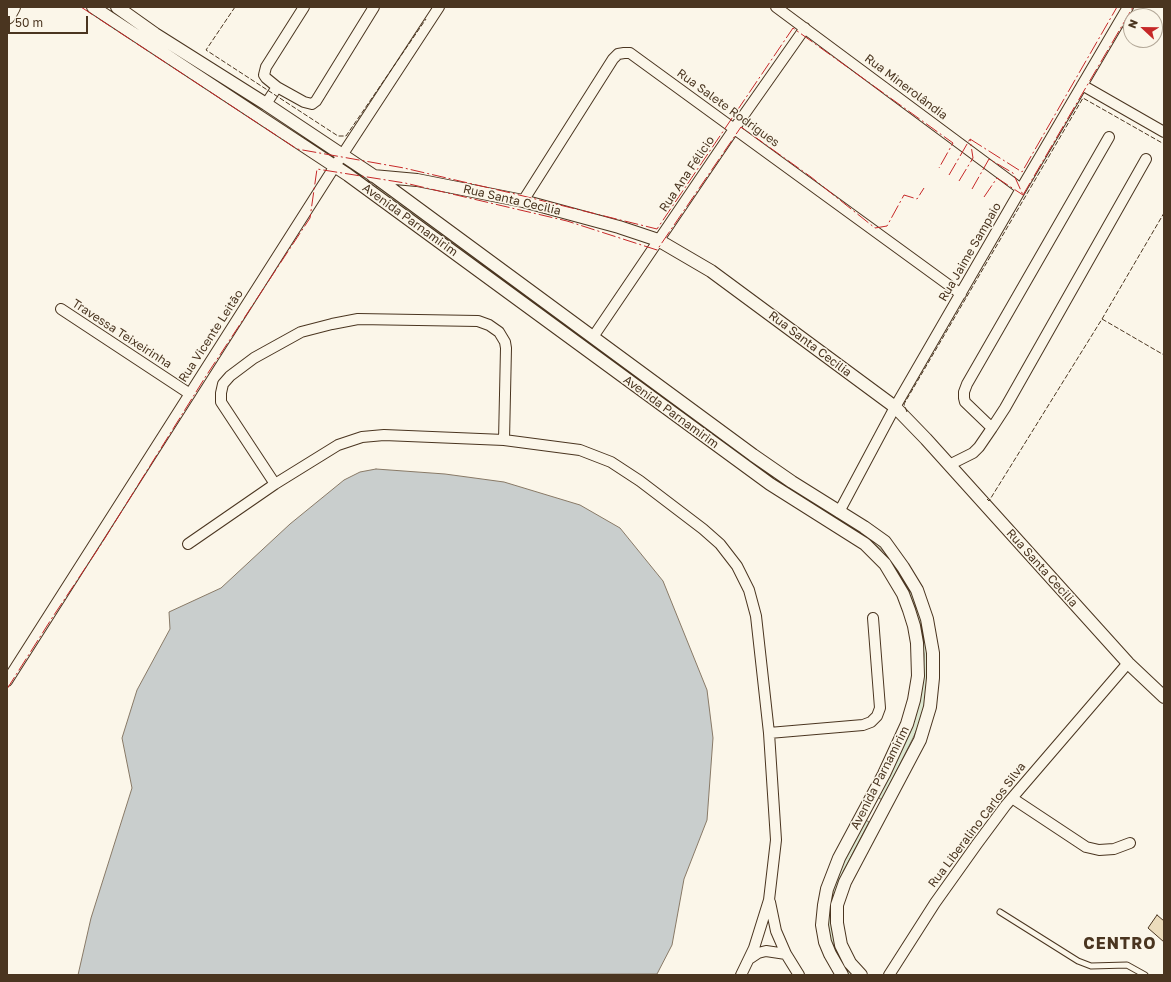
<!DOCTYPE html>
<html>
<head>
<meta charset="utf-8">
<style>
	body { margin:0 }
	#map { position:relative; width:1171px; height:982px; overflow:hidden; background:#fbf6e9; font-family:"Golos Text",sans-serif }
	canvas { display:block }
	.frame { position:absolute; inset:0; border:8px solid #4a3520; pointer-events:none }
	.north { position:absolute; left:1123px; top:8px; width:40px; height:40px; box-sizing:border-box; background:#fbf6e9; border:1px solid #b4a999; border-radius:50%; rotate:292deg; font-size:11px; font-weight:700; line-height:16px; text-align:center; color:#4a3520 }
	.north::after { content:''; display:block; margin:auto; width:14px; height:18px; background:#c62828; clip-path:polygon(50% 0,100% 100%,50% 72%,0 100%) }
	.scale { position:absolute; left:8px; top:16px; width:80px; height:18px; box-sizing:border-box; border:2px solid #4a3520; border-top:0; padding-left:5px; font-size:12px; line-height:14px; white-space:nowrap; color:#4a3520; -webkit-text-stroke:3px #fbf6e9; paint-order:stroke }
</style>
</head>
<body>
<div id="map">
<canvas width="1171" height="982"></canvas>
<div class="frame"></div>
<div class="north">N</div>
<div class="scale">50 m</div>
</div>
<script>
const ctx = document.querySelector('canvas').getContext('2d');
ctx.lineJoin = 'round';
function paint(path, color) { ctx.fillStyle = color; ctx.fill(path, 'evenodd'); }
const shape = rows => new Path2D(rows.map(r => 'M' + r).join(''));
function stroke(path, color, width, dash) { ctx.strokeStyle = color; ctx.lineWidth = width; ctx.lineCap = dash ? 'butt' : 'round'; ctx.setLineDash(dash || []); ctx.stroke(path); }
function label(font, color, halo, rows, align = 'center') {
  ctx.font = font + ' "Golos Text",sans-serif'; ctx.lineWidth = 3; ctx.setLineDash([]); ctx.textBaseline = 'middle'; ctx.strokeStyle = halo; ctx.fillStyle = color; for (const [text, x, y, turn = 0] of rows) {
    ctx.save(); ctx.translate(x, y); ctx.rotate((+turn || 0) * Math.PI / 180); ctx.textAlign = isNaN(turn) ? turn : align; if (halo) ctx.strokeText(text, 0, 0); ctx.fillText(text, 0, 0); ctx.restore();
  }
}
const green = shape([
	[379,184,878,538,913,589,930,654,926,701,921,720,913,738,882,800,876,796,907,737,915,719,923,678,924,654,919,625,897,573,884,552,865,536,839,523,793,495,375,188,379,184],
	[864,819,869,822,844,870,836,891,833,910,857,975,848,975,837,959,832,946,827,927,830,888,864,819]
]);
paint(green, '#dce7d0');
stroke(green, '#887966', 1);
const water = shape([
	[376,469,445,474,504,482,580,505,620,528,663,581,707,690,713,738,707,820,684,879,672,945,657,974,78,975,91,918,132,788,122,738,137,690,170,629,169,612,221,588,290,524,344,480,360,472,376,469]
]);
paint(water, '#c9cecd');
stroke(water, '#887966', 1);
const building = shape([
	[1157,915,1164,921,1164,942,1148,928,1157,915]
]);
paint(building, '#ecdcbc');
stroke(building, '#4a3520', 1);
const service = shape([
	[1000,912,1078,961,1091,966,1127,965,1145,975]
]);
const minor = shape([
	[304,7,266,67,264,75,266,78,277,87,304,102,312,104,316,101,374,7],
	[776,7,1021,189],
	[1082,85,1164,132],
	[266,104,277,87],
	[523,201,613,59,618,54,624,53,630,53,961,294],
	[61,309,190,394],
	[593,337,734,129,805,28],
	[992,428,965,402,964,398,964,392,967,384,1109,137],
	[949,465,973,453,979,447,992,428,1005,408,1146,159],
	[275,484,221,402,221,393,223,384,230,376,254,358,301,332,332,324,358,319,478,321,489,325,499,332,505,342,506,348,504,440],
	[839,512,895,407,1021,189,1128,7],
	[188,544,275,484,338,445,362,437,384,435,504,440,580,450,611,462,640,481,703,529,720,544,737,566,749,590,756,616,769,733,776,840,769,900,754,948,741,975],
	[7,681,335,166,439,7],
	[769,733,863,725,871,722,877,716,880,708,873,618],
	[1012,798,1086,847,1099,850,1114,849,1130,843],
	[770,902,776,931,786,954,799,975],
	[749,959,758,953,766,951,786,954],
	[889,975,935,903,977,844,1006,805,1128,663]
]);
const tertiary = shape([
	[93,7,348,175,770,484,865,544,885,564,903,594,909,610,914,626,917,643,918,676,914,700,907,724,884,774,839,858,827,889,824,905,822,925,825,942,830,954,842,975],
	[117,7,155,34,266,104,374,176,753,455,792,482,864,527,885,542,903,567,917,590,927,619,933,653,933,678,930,707,920,740,845,882,837,905,837,923,841,945,850,963,861,975],
	[373,176,417,180,523,201,619,227,658,240,711,271,895,407,926,439,1128,663,1164,697]
]);
const trunk = shape([
	[7,16,12,7]
]);
stroke(service, '#4a3520', 7);
stroke(minor, '#4a3520', 12);
stroke(tertiary, '#4a3520', 14);
stroke(trunk, '#4a3520', 18);
stroke(service, '#fbf6e9', 5);
stroke(minor, '#fbf6e9', 10);
stroke(tertiary, '#fbf6e9', 12);
stroke(trunk, '#fbf6e9', 16);
stroke(shape([
	[235,7,206,50,338,136,346,136,426,19],
	[1102,319,1164,355],
	[907,412,904,404,1083,98,1164,144],
	[987,499,989,501,1102,319,1164,213]
]), '#4a3520', 1, [5, 2]);
stroke(shape([
	[81,7,297,149,404,168,511,193,657,229,793,28,953,143,939,168],
	[970,139,1022,172,1117,7],
	[949,175,970,139],
	[959,181,973,158,970,139],
	[972,189,989,159,1013,173,1023,195],
	[1023,195,1133,7],
	[984,197,997,178,1023,195],
	[7,689,52,618,100,546,206,376,310,218,317,169,405,183,567,221,657,250,741,127,811,177,875,228,887,226,904,195,917,199,924,188]
]), '#c62828', 1, [14, 3, 2, 3]);
label('12px', '#4a3520', '#fbf6e9', [
	["Rua Minerolândia",906,87,37],
	["Rua Salete Rodrigues",728,108,36],
	["Rua Ana Félicio",687,174,-56],
	["Rua Santa Cecilia",512,200,13],
	["Avenida Parnamirim",410,220,36],
	["Rua Jaime Sampaio",970,252,-60],
	["Travessa Teixeirinha",122,334,33],
	["Rua Vicente Leitão",211,336,-57],
	["Rua Santa Cecilia",810,344,37],
	["Avenida Parnamirim",671,412,36],
	["Rua Santa Cecilia",1042,568,48],
	["Avenida Parnamirim",880,778,-63],
	["Rua Liberalino Carlos Silva",977,825,-53]
]);
ctx.letterSpacing = '1px';
label('bold 16px', '#4a3520', '#fbf6e9', [
	["CENTRO",1120,944]
]);
ctx.letterSpacing = '0px';
</script>
</body>
</html>
